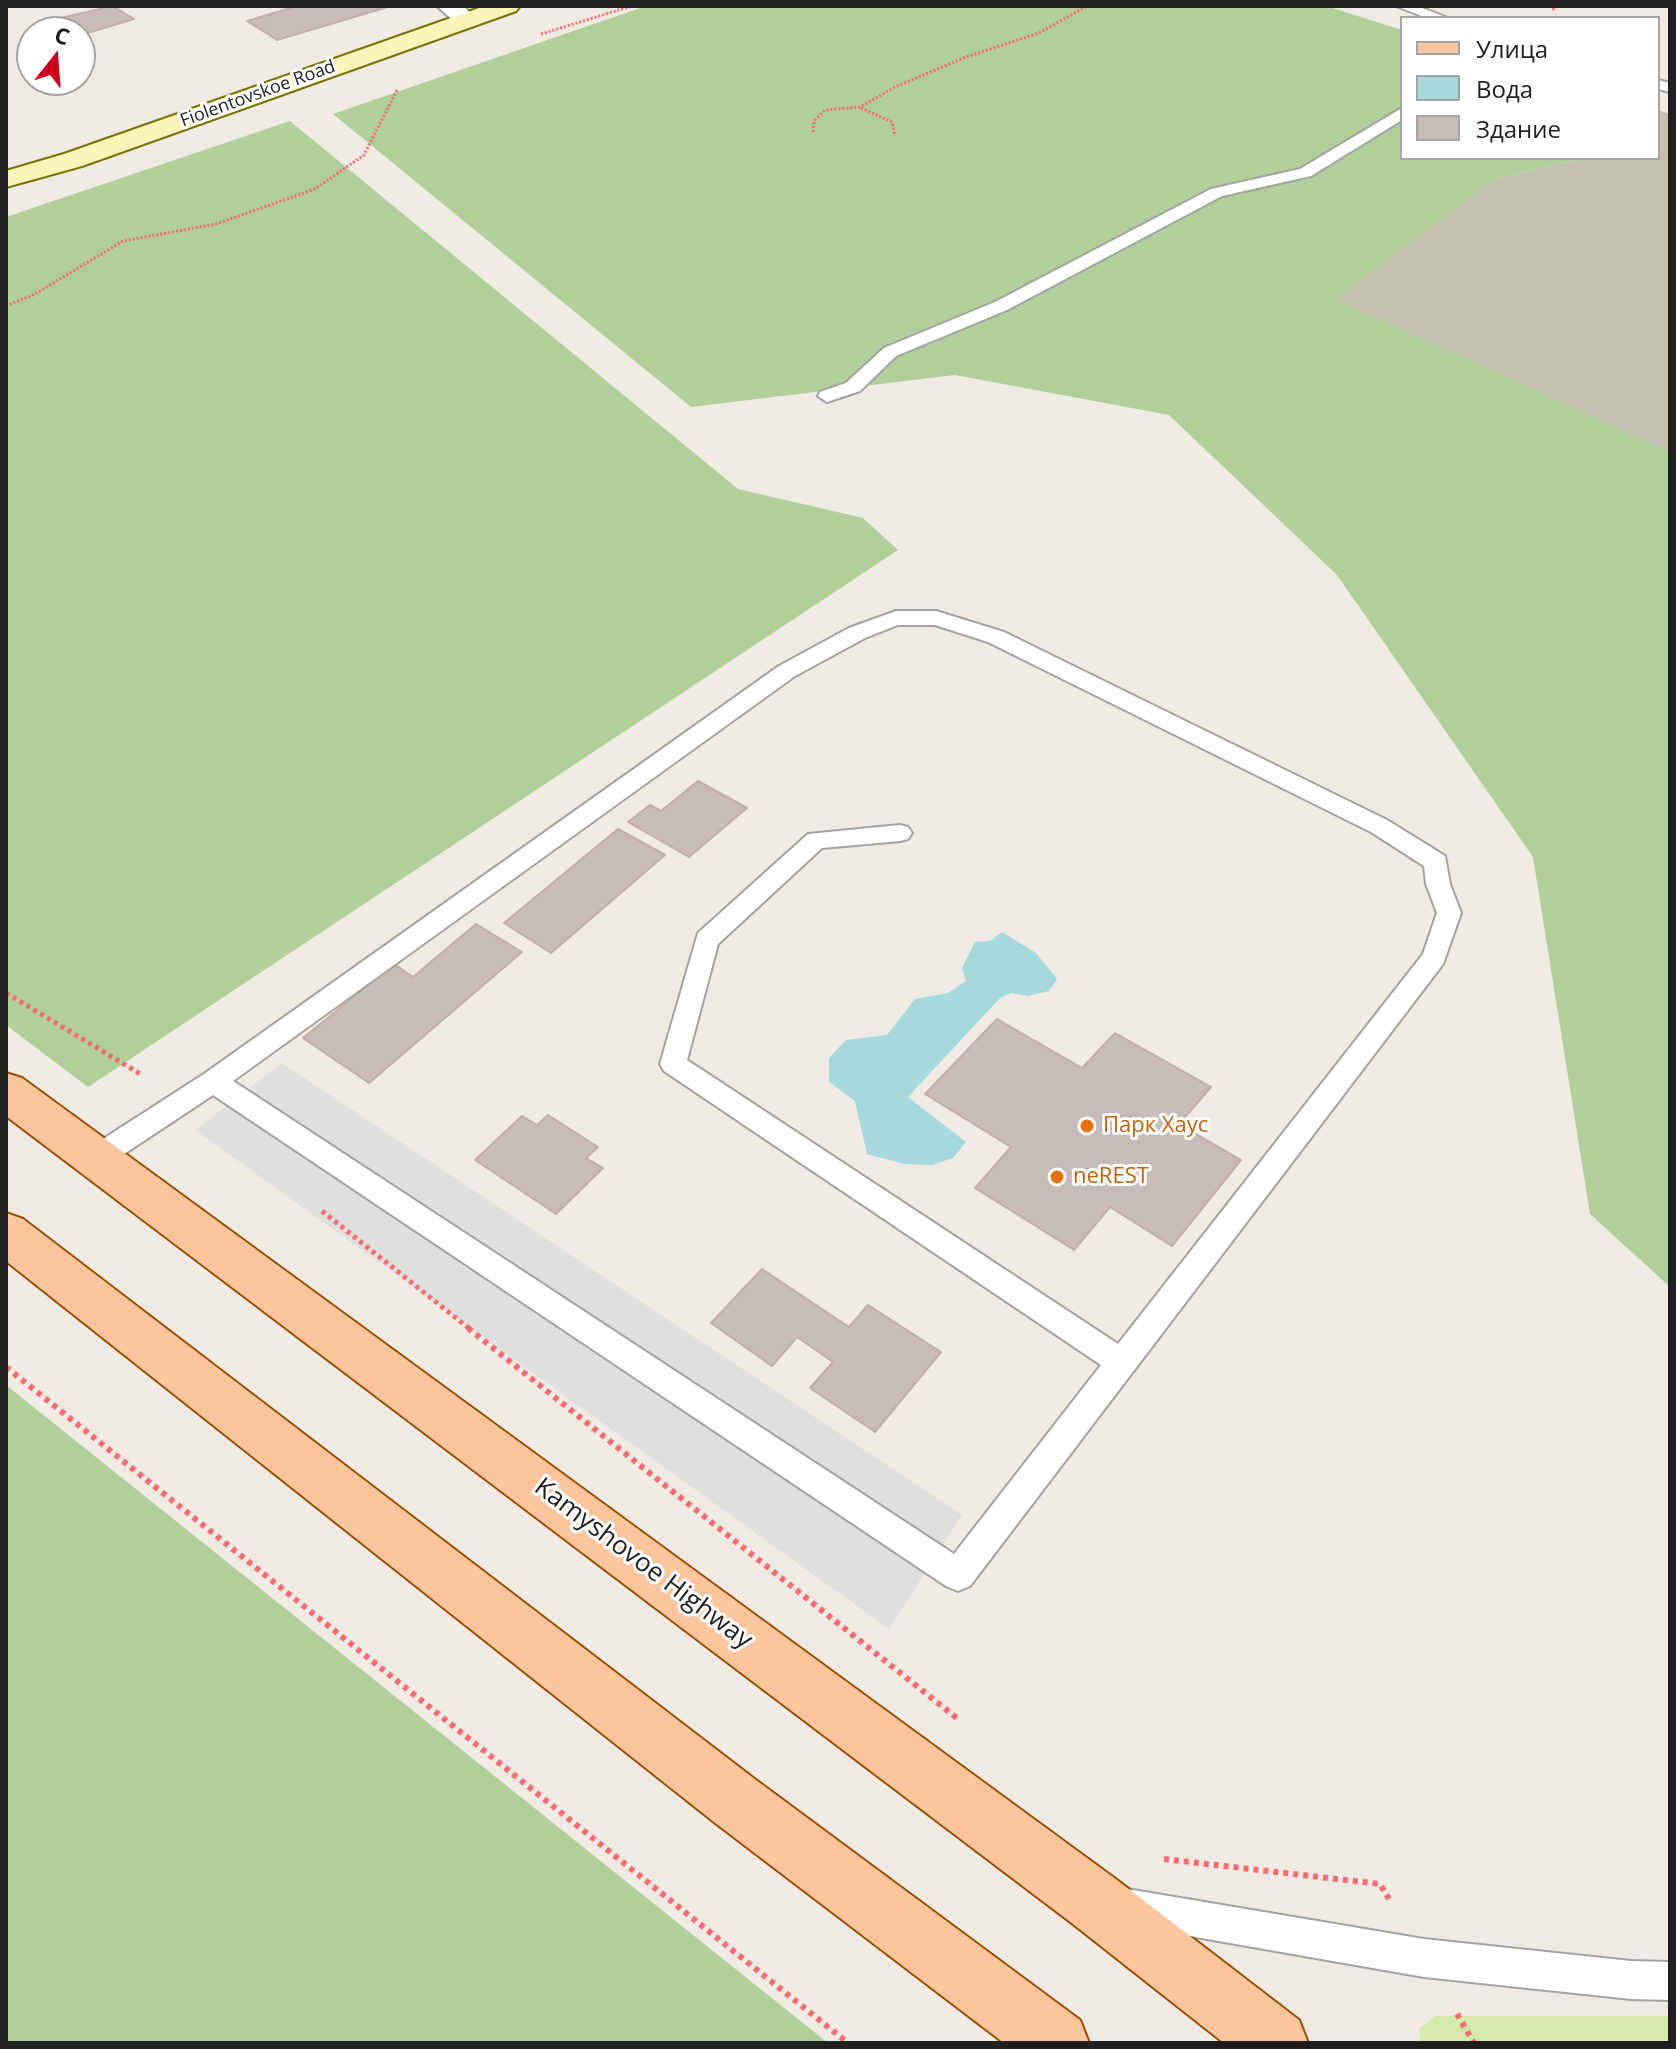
<!DOCTYPE html>
<html>
<head>
<meta charset="utf-8">
<style>
	body { margin:0 }
	#map { position:relative; width:1676px; height:2049px; overflow:hidden; background:#f0eae5; font-family:"Open Sans",sans-serif }
	canvas { display:block }
	.frame { position:absolute; inset:0; border:8px solid #1f1f1f; pointer-events:none }
	.legend { position:absolute; left:1400px; top:16px; width:260px; height:144px; box-sizing:border-box; background:#fff; border:2px solid #a5a5a5; margin:0; padding:10px 14px; list-style:none; font-size:24px; color:#1f1f1f }
	.legend li { display:flex; align-items:center; gap:16px; height:40px }
	.legend b { width:40px; border:2px solid #a5a5a5 }
	.north { position:absolute; left:16px; top:16px; width:80px; height:80px; box-sizing:border-box; background:#fff; border:2px solid #a5a5a5; border-radius:50%; rotate:17deg; font-size:22px; font-weight:700; line-height:32px; text-align:center; color:#1f1f1f }
	.north::after { content:''; display:block; margin:auto; width:28px; height:36px; background:#cd001e; clip-path:polygon(50% 0,100% 100%,50% 72%,0 100%) }
</style>
</head>
<body>
<div id="map">
<canvas width="1676" height="2049"></canvas>
<div class="frame"></div>
<ul class="legend">
<li><b style="height:10px;background:#fcc59d"></b>Улица</li>
<li><b style="height:22px;background:#a5d9dd"></b>Вода</li>
<li><b style="height:22px;background:#c7bcb8"></b>Здание</li>
</ul>
<div class="north">С</div>
</div>
<script>
const ctx = document.querySelector('canvas').getContext('2d');
ctx.lineJoin = 'round';
function paint(path, color) { ctx.fillStyle = color; ctx.fill(path, 'evenodd'); }
const shape = rows => new Path2D(rows.map(r => 'M' + r).join(''));
function stroke(path, color, width, dash) { ctx.strokeStyle = color; ctx.lineWidth = width; ctx.lineCap = dash ? 'butt' : 'round'; ctx.setLineDash(dash || []); ctx.stroke(path); }
function label(font, color, halo, rows, align = 'center') {
  ctx.font = font + ' "Open Sans",sans-serif'; ctx.lineWidth = 6; ctx.setLineDash([]); ctx.textBaseline = 'middle'; ctx.strokeStyle = halo; ctx.fillStyle = color; for (const [text, x, y, turn = 0] of rows) {
    ctx.save(); ctx.translate(x, y); ctx.rotate((+turn || 0) * Math.PI / 180); ctx.textAlign = isNaN(turn) ? turn : align; if (halo) ctx.strokeText(text, 0, 0); ctx.fillText(text, 0, 0); ctx.restore();
  }
}
paint(shape([
	[1658,110,1670,114,1670,452,1334,299,1494,179,1585,158,1658,158]
]), '#c4c1b0');
paint(shape([
	[1435,2016,1670,2016,1670,2043,1421,2043,1419,2029]
]), '#d3eaaa');
paint(shape([
	[646,6,1326,6,1402,30,1402,158,1585,158,1494,179,1335,299,1670,452,1670,1287,1590,1214,1533,857,1337,575,1169,415,955,375,691,407,333,114],
	[290,121,738,489,863,518,898,550,88,1087,6,1025,6,217],
	[6,1385,828,2043,6,2043]
]), '#b1cf99');
paint(shape([
	[282,1063,962,1515,889,1629,195,1130]
]), '#dfdfdf');
paint(shape([
	[1002,932,1036,953,1057,979,1049,991,1028,996,1011,993,1000,998,908,1097,966,1142,953,1158,932,1165,904,1164,867,1154,855,1101,829,1082,829,1058,846,1040,887,1035,915,999,948,993,966,981,962,968,975,942,990,941]
]), '#a5d9dd');
const building = shape([
	[113,6,134,19,84,34,61,18,113,6],
	[297,6,391,6,277,40,247,21,297,6],
	[698,781,747,808,689,857,628,822,650,805,661,811,698,781],
	[618,829,665,855,551,953,504,923,618,829],
	[476,924,522,952,369,1083,303,1038,394,964,413,977,476,924],
	[997,1019,1082,1068,1115,1033,1211,1087,1179,1124,1241,1160,1172,1246,1110,1207,1074,1250,975,1188,1011,1147,925,1094,997,1019],
	[548,1115,598,1147,586,1158,603,1168,556,1214,475,1160,522,1116,537,1125,548,1115],
	[762,1269,849,1327,868,1305,941,1352,875,1432,810,1388,833,1362,797,1337,772,1366,711,1323,762,1269]
]);
paint(building, '#c7bcb8');
stroke(building, '#c1afa7', 2);
const lane = shape([
	[1396,6,1417,6,1448,18,1427,18,1396,6],
	[1658,80,1670,83,1670,92,1658,89,1658,80],
	[1402,108,1402,120,1311,176,1222,196,1007,310,896,356,860,391,827,402,818,396,820,392,846,383,884,348,995,302,1211,189,1300,169,1402,108],
	[896,611,936,611,1004,632,1387,820,1445,856,1450,884,1461,913,1443,964,970,1586,958,1591,946,1586,213,1095,106,1166,96,1169,86,1166,82,1158,86,1150,204,1074,779,666,849,628,896,611],
	[898,625,935,625,988,642,1371,832,1424,866,1426,884,1437,913,1423,954,1118,1344,687,1060,718,944,822,848,900,841,908,839,912,833,908,827,900,825,808,834,698,933,660,1064,664,1071,1101,1365,954,1554,233,1081,795,676,865,638,898,625],
	[1127,1889,1424,1939,1631,1961,1670,1962,1670,2000,1631,1999,1424,1977,1127,1925,1114,1920,1109,1907,1114,1894,1127,1889]
]);
const street = shape([
	[437,6,463,6,478,20,474,25,458,25,437,6]
]);
const secondary = shape([
	[485,6,520,6,516,11,82,166,6,187,6,171,64,154,485,6]
]);
const primary = shape([
	[6,1073,22,1078,1117,1880,1299,2020,1308,2043,1224,2043,1073,1924,6,1116,6,1073],
	[6,1213,23,1219,756,1780,1080,2020,1089,2043,1004,2043,714,1822,6,1261,6,1213]
]);
stroke(lane, '#a3a3a3', 4);
stroke(street, '#a3a3a3', 4);
stroke(secondary, '#777304', 4);
stroke(primary, '#995000', 4);
stroke(shape([
	[1553,10,1555,6],
	[541,34,632,6],
	[861,108,892,122,895,136],
	[813,132,814,121,825,110,860,107,895,87,966,57,1039,33,1087,6],
	[6,306,35,294,123,241,216,224,315,189,364,155,397,90]
]), '#fa6b71', 3, [2, 2]);
stroke(shape([
	[6,993,142,1075],
	[322,1211,471,1330]
]), '#fa6b71', 5, [4, 4]);
stroke(shape([
	[468,1328,958,1719],
	[6,1367,848,2043],
	[1164,1859,1380,1884,1389,1899],
	[1457,2014,1474,2043]
]), '#fa6b71', 6, [5, 5]);
paint(lane, '#fff');
paint(street, '#fff');
paint(secondary, '#faf4b8');
paint(primary, '#fcc59d');
for (const [x, y, r, color] of [
	[1087,1126,8,"#e8710a"],
	[1057,1177,8,"#e8710a"]
]) { const dot = new Path2D(); dot.arc(x, y, r, 0, 2 * Math.PI); ctx.fillStyle = color; ctx.fill(dot); stroke(dot, '#fff', 3); }
label('18px', '#1f1f1f', '#fff', [
	["Fiolentovskoe Road",258,94,-20]
]);
label('22px', '#c56008', '#fff', [
	["Парк Хаус",1103,1126],
	["neREST",1073,1177]
], 'left');
label('26px', '#1f1f1f', '#fff', [
	["Kamyshovoe Highway",643,1564,37]
]);
</script>
</body>
</html>
